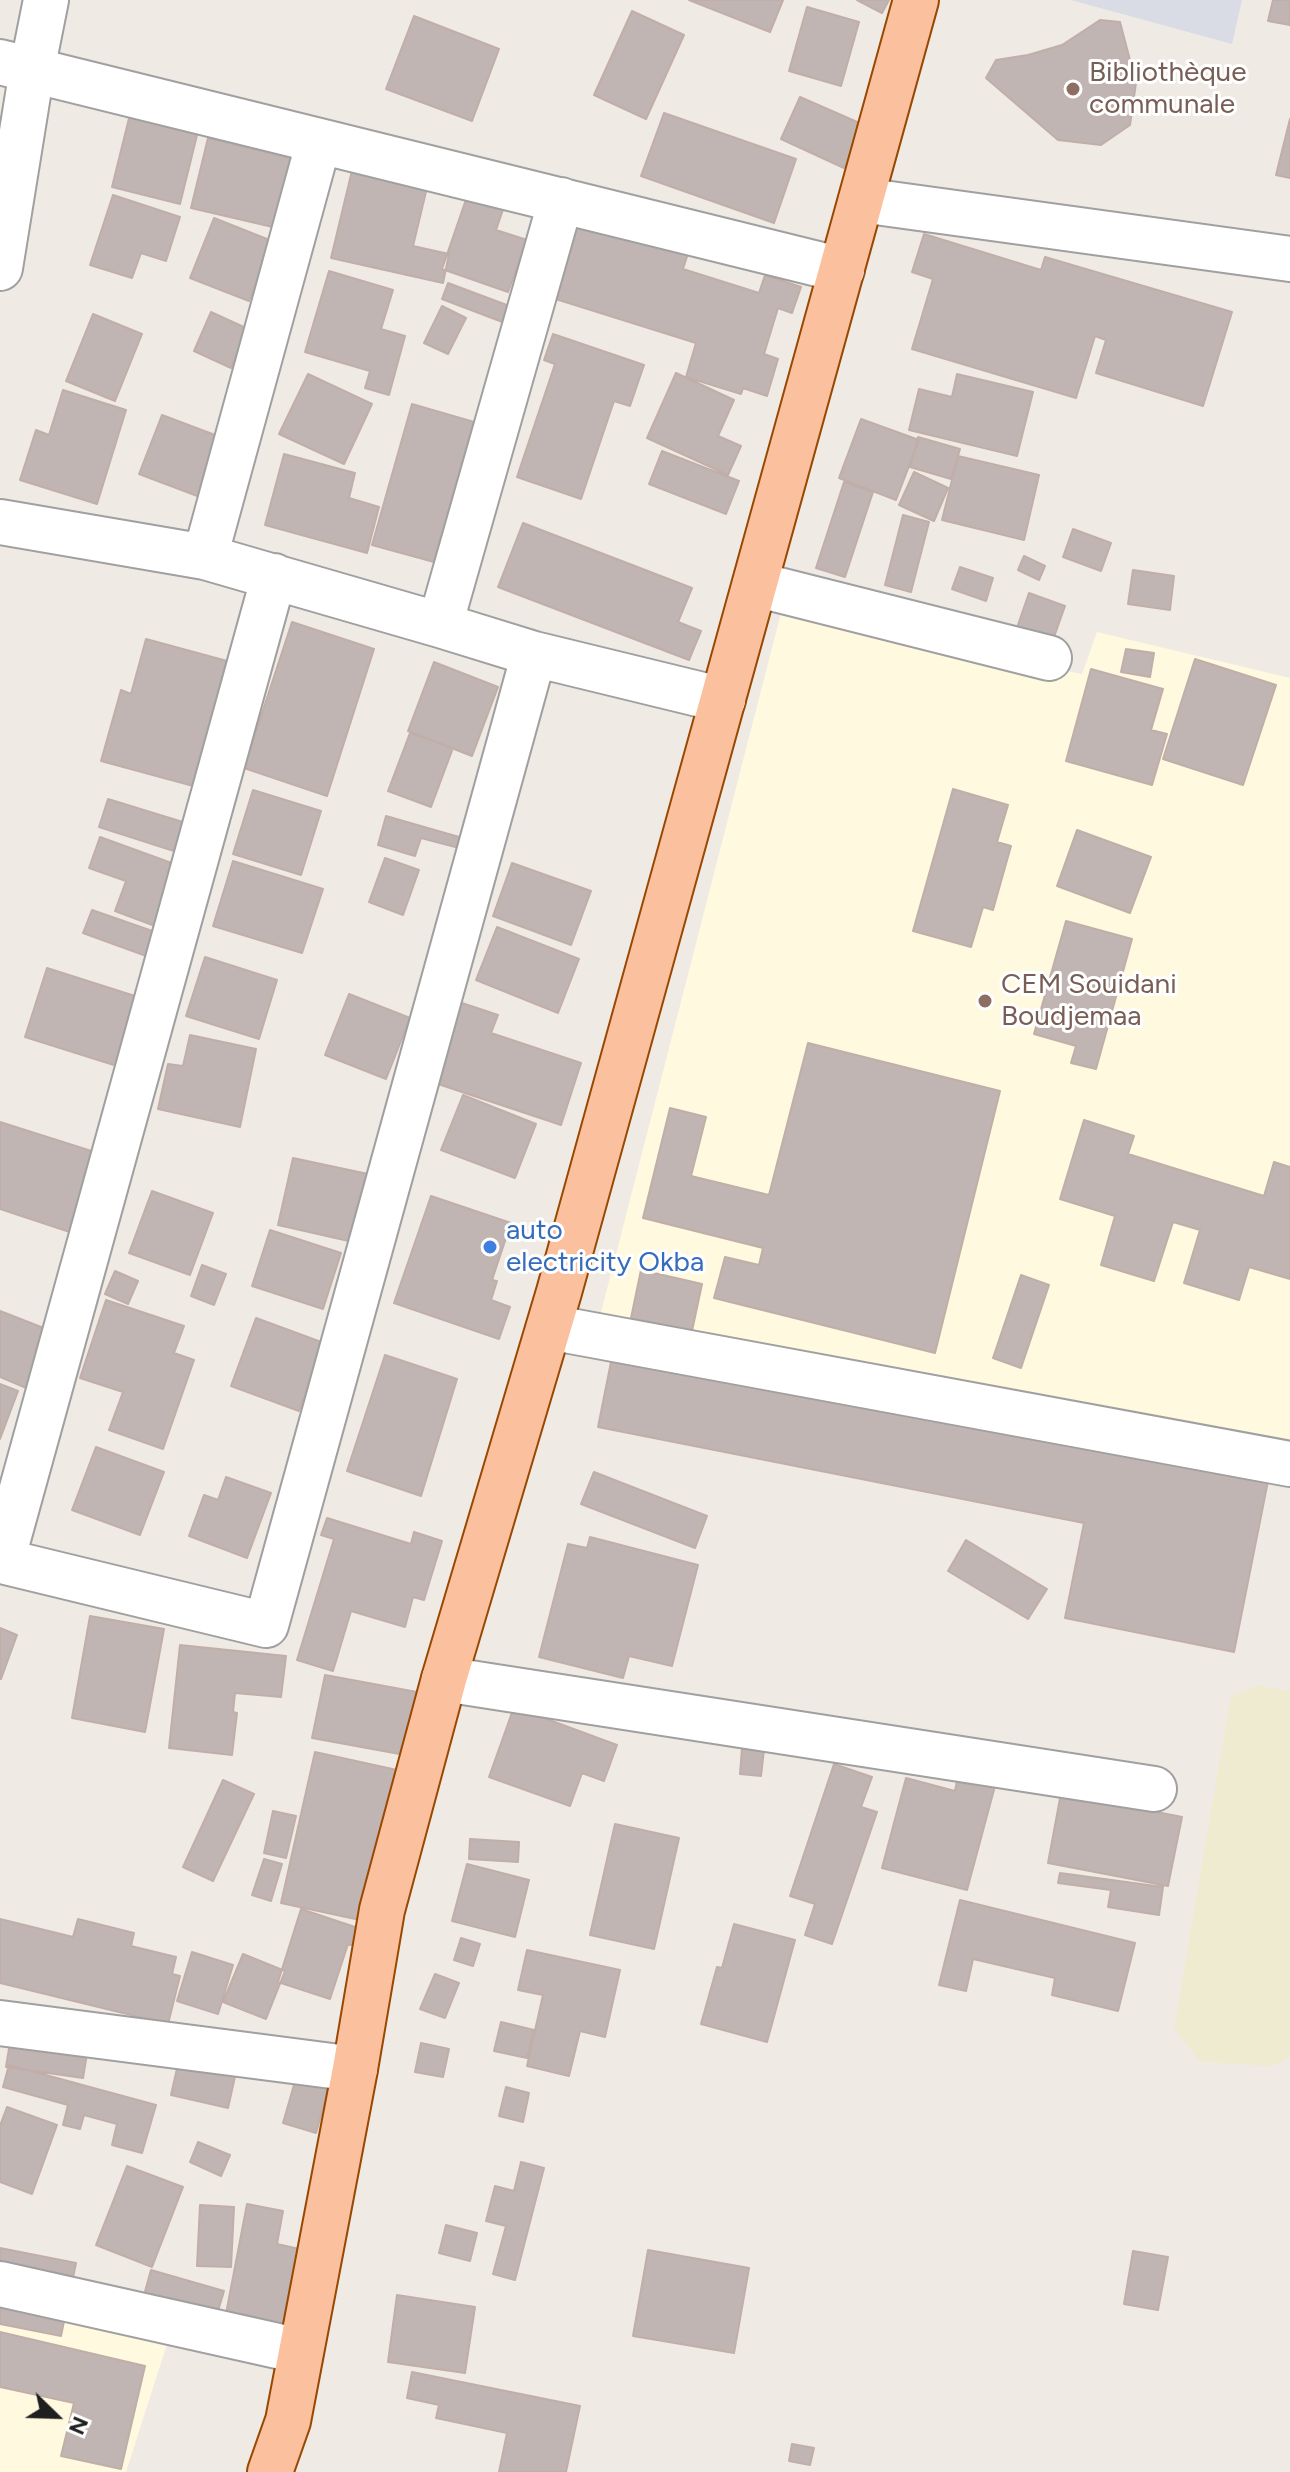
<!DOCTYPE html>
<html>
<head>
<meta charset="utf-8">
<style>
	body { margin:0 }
	#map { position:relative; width:1290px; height:2472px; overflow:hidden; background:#f0eae5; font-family:Figtree,sans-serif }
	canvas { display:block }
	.north { position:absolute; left:16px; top:2376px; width:80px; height:80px; -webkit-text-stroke:6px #fff; paint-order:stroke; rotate:113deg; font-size:22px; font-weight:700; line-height:32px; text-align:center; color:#1f1f1f }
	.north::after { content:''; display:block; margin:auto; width:28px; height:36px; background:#1f1f1f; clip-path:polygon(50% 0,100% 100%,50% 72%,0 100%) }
</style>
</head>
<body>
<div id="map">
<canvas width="1290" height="2472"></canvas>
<div class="north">N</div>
</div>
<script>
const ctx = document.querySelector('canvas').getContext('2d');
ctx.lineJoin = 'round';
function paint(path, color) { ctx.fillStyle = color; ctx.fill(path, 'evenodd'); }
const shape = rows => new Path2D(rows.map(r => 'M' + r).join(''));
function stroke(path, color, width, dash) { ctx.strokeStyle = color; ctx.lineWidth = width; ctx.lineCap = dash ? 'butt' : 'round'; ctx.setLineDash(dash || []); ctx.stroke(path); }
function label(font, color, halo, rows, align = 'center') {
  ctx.font = font + ' Figtree,sans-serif'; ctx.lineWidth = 6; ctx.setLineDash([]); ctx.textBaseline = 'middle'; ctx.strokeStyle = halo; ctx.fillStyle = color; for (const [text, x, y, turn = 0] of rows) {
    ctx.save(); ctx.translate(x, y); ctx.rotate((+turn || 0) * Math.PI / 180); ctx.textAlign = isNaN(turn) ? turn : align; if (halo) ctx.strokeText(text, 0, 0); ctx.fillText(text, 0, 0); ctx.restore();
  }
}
paint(shape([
	[781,613,1082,674,1097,632,1290,678,1290,1447,598,1324],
	[0,2304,168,2341,126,2472,0,2472]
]), '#fff9df');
paint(shape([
	[1258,1686,1290,1691,1290,2057,1271,2066,1200,2062,1174,2028,1231,1695]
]), '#eeebd1');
paint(shape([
	[1071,0,1242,0,1232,44]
]), '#d9dce5');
const building = shape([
	[689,0,783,0,770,32,689,0],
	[857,0,889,0,882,13,857,0],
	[1273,0,1290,0,1290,25,1268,21,1273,0],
	[807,7,859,22,841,86,789,71,807,7],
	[632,11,684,35,646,119,594,95,632,11],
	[414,16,499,49,472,121,386,89,414,16],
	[1100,20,1120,22,1136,83,1130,125,1101,145,1058,140,986,78,996,60,1028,55,1062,45,1100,20],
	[800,97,864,125,844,168,781,139,800,97],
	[134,98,202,115,180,204,112,187,134,98],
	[664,113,796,159,774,223,641,176,664,113],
	[1290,119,1290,178,1276,175,1290,119],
	[208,138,294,159,277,228,191,208,208,138],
	[356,154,431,171,413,246,449,254,443,283,331,258,356,154],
	[471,185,507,198,496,230,527,240,508,292,442,269,471,185],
	[113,195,180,217,166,261,141,253,132,278,90,265,113,195],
	[573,210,690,247,683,269,759,293,765,275,801,287,792,313,778,308,764,354,778,359,767,396,743,388,741,394,686,377,696,343,546,296,573,210],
	[214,218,272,241,249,301,190,278,214,218],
	[924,234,1041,270,1045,257,1232,312,1203,406,1096,373,1106,340,1095,336,1076,398,912,349,933,279,912,272,924,234],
	[329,271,393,290,381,329,405,336,389,395,365,388,370,371,305,352,329,271],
	[448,283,512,307,505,323,442,299,448,283],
	[442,306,466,318,448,354,424,343,442,306],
	[211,312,248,329,231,368,194,351,211,312],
	[93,314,142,334,115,401,66,381,93,314],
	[553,334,644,365,630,406,614,401,581,499,517,477,555,364,544,360,553,334],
	[676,373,734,400,718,436,741,446,728,475,647,438,676,373],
	[308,374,372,404,344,464,279,434,308,374],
	[957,374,1033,392,1017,456,909,430,919,389,952,397,957,374],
	[63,390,126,410,97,504,20,480,36,430,49,435,63,390],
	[412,404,474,422,434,562,372,545,412,404],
	[162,415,223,438,200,497,139,474,162,415],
	[861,419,919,440,896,500,839,478,861,419],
	[918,437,960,449,951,479,910,467,918,437],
	[662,451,739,481,726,514,649,484,662,451],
	[284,454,355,473,349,498,379,507,367,553,265,525,284,454],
	[958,456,1039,475,1024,540,942,520,958,456],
	[914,472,948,488,934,521,899,505,914,472],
	[844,482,873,492,845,577,816,568,844,482],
	[903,515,929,522,911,592,885,585,903,515],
	[523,523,692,588,678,622,701,631,689,660,498,587,523,523],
	[1073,529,1111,543,1101,571,1063,557,1073,529],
	[1024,556,1045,566,1039,580,1018,570,1024,556],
	[960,567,993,578,986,601,952,589,960,567],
	[1133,570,1174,576,1170,610,1128,604,1133,570],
	[1029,593,1065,606,1047,657,1011,645,1029,593],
	[292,622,374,649,327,796,244,768,292,622],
	[146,639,227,661,202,753,205,753,197,787,101,761,121,690,131,694,146,639],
	[1126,649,1154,653,1150,677,1121,672,1126,649],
	[1195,659,1276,685,1243,785,1163,759,1195,659],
	[434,662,498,687,472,756,408,731,434,662],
	[1091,669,1163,689,1151,730,1167,734,1152,785,1066,761,1091,669],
	[410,733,453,748,431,807,388,791,410,733],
	[953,789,1008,805,997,842,1011,846,993,910,983,907,971,947,913,931,953,789],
	[253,790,321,811,301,875,233,854,253,790],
	[108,799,186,823,177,852,99,827,108,799],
	[386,816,466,839,463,849,421,838,415,856,378,845,386,816],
	[1077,830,1151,857,1130,913,1057,886,1077,830],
	[100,837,177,865,155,926,115,911,126,881,89,868,100,837],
	[385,858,419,870,403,915,369,902,385,858],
	[233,861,323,889,302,953,213,926,233,861],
	[512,863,591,891,571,945,493,916,512,863],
	[92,910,158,933,149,957,83,933,92,910],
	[1066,921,1132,939,1096,1069,1071,1063,1076,1046,1034,1034,1066,921],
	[497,927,579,959,558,1013,476,980,497,927],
	[205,957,277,980,259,1039,186,1016,205,957],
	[47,968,138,997,117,1066,25,1037,47,968],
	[349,994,410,1018,386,1079,325,1055,349,994],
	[459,1002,498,1015,491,1033,581,1063,561,1125,432,1082,459,1002],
	[190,1035,256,1049,240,1127,158,1109,168,1064,183,1066,190,1035],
	[808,1043,1000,1091,935,1353,714,1298,725,1257,759,1265,763,1248,643,1218,670,1108,706,1117,691,1176,769,1195,808,1043],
	[463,1095,536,1124,515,1178,441,1150,463,1095],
	[1084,1120,1134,1136,1128,1154,1264,1196,1274,1162,1290,1167,1290,1279,1249,1267,1239,1300,1184,1283,1200,1230,1173,1222,1154,1281,1101,1265,1115,1216,1060,1199,1084,1120],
	[0,1122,126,1162,100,1242,0,1209,0,1122],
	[293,1158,368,1174,353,1242,278,1225,293,1158],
	[152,1191,213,1213,190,1275,129,1253,152,1191],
	[431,1196,511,1223,492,1280,497,1281,491,1300,510,1307,499,1339,394,1303,431,1196],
	[270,1230,341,1253,323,1309,252,1286,270,1230],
	[202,1265,226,1274,214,1305,191,1296,202,1265],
	[641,1270,702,1284,692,1331,631,1318,641,1270],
	[115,1271,138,1281,128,1304,105,1294,115,1271],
	[1021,1275,1049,1285,1021,1368,993,1358,1021,1275],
	[106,1300,184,1326,174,1353,194,1360,163,1449,109,1430,123,1392,80,1378,106,1300],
	[0,1311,54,1332,31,1390,0,1377,0,1311],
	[256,1318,324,1343,299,1411,231,1386,256,1318],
	[614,1347,1269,1476,1234,1652,1065,1618,1084,1523,598,1427,614,1347],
	[385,1355,457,1379,421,1496,347,1471,385,1355],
	[0,1384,18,1391,0,1439,0,1384],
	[96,1447,164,1472,140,1535,72,1510,96,1447],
	[594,1472,707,1516,695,1548,581,1504,594,1472],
	[226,1477,271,1493,247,1558,189,1536,204,1495,218,1500,226,1477],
	[327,1518,411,1544,414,1532,442,1541,424,1600,413,1597,405,1627,351,1611,333,1671,297,1660,334,1539,321,1535,327,1518],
	[590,1537,698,1565,672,1666,629,1656,623,1678,539,1657,568,1544,587,1548,590,1537],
	[966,1540,1047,1589,1028,1619,948,1571,966,1540],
	[90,1616,164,1629,145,1732,72,1718,90,1616],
	[0,1628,17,1635,1,1679,0,1679,0,1628],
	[180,1645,286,1656,281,1697,235,1693,233,1712,237,1713,232,1755,169,1748,180,1645],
	[325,1675,417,1692,405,1755,312,1738,325,1675],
	[514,1707,617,1745,604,1781,582,1773,570,1806,489,1777,514,1707],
	[742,1748,764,1750,761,1776,740,1774,742,1748],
	[315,1752,406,1772,374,1923,281,1903,315,1752],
	[834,1764,872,1777,861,1807,877,1812,832,1944,805,1935,815,1904,790,1896,834,1764],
	[958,1776,995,1786,967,1890,882,1868,906,1778,955,1791,958,1776],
	[223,1780,254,1794,213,1881,183,1867,223,1780],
	[1061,1793,1182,1817,1168,1886,1048,1863,1061,1793],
	[273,1811,296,1816,286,1858,264,1853,273,1811],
	[615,1824,679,1838,654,1949,590,1935,615,1824],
	[470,1839,519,1842,518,1862,469,1859,470,1839],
	[264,1859,282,1864,271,1901,252,1895,264,1859],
	[467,1864,529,1880,515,1937,452,1921,467,1864],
	[1060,1873,1163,1887,1159,1915,1108,1907,1111,1890,1058,1883,1060,1873],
	[960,1900,1135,1943,1118,2011,1052,1995,1055,1978,973,1959,966,1991,939,1985,960,1900],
	[301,1909,364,1930,358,1947,348,1944,330,1999,278,1982,301,1909],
	[0,1919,73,1937,78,1919,134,1933,131,1946,176,1957,172,1974,180,1976,168,2024,0,1983,0,1919],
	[734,1924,795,1940,767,2042,701,2024,717,1967,722,1968,734,1924],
	[461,1938,480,1944,473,1966,454,1960,461,1938],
	[527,1950,620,1970,605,2037,580,2031,569,2076,527,2066,543,1995,518,1990,527,1950],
	[192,1952,233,1965,218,2014,177,2001,192,1952],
	[243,1954,285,1971,266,2019,223,2002,243,1954],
	[435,1974,459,1983,445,2018,420,2009,435,1974],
	[15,2012,92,2023,83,2078,6,2067,15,2012],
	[501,2022,534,2030,527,2058,494,2051,501,2022],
	[183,2042,240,2054,228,2108,171,2095,183,2042],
	[421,2043,449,2049,443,2077,415,2072,421,2043],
	[302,2057,335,2066,316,2133,283,2123,302,2057],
	[9,2065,156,2105,142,2153,112,2145,117,2124,84,2115,80,2129,63,2125,68,2105,3,2087,9,2065],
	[506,2087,529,2093,523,2122,499,2116,506,2087],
	[7,2107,57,2125,32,2194,0,2182,0,2126,7,2107],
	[198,2142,230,2155,221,2176,190,2162,198,2142],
	[521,2162,544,2168,515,2280,493,2274,506,2226,486,2221,495,2186,514,2191,521,2162],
	[127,2166,183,2187,152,2267,96,2245,127,2166],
	[247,2204,283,2211,277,2244,304,2250,284,2352,221,2340,247,2204],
	[200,2205,234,2207,231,2267,197,2266,200,2205],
	[446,2225,477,2233,470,2261,439,2253,446,2225],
	[0,2248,76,2263,61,2336,0,2324,0,2248],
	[648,2250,749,2268,734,2353,633,2336,648,2250],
	[1133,2251,1168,2257,1158,2310,1124,2304,1133,2251],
	[151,2270,224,2291,211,2334,139,2313,151,2270],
	[397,2295,475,2307,465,2373,388,2362,397,2295],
	[0,2332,145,2366,121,2469,61,2456,74,2403,0,2387,0,2332],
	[412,2372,580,2406,566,2472,499,2472,507,2433,436,2418,439,2405,407,2398,412,2372],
	[792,2444,814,2448,810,2465,789,2461,792,2444]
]);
paint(building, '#c0b5b2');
stroke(building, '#c1aea8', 2);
const minor = shape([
	[0,62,842,270],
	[861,200,1290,259],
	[0,268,32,70,46,0],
	[0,522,205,557,440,625,534,654,723,700],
	[205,557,319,141],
	[274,576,2,1561,266,1625,534,654],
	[755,584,1049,658],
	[440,625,561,200],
	[549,1327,1290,1464],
	[444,1679,1154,1789],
	[0,2023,355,2069],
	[0,2284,300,2351]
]);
const major = shape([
	[270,2472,288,2421,355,2069,382,1910,444,1679,559,1292,916,0]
]);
stroke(minor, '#a0a0a0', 48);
stroke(major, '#994801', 48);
stroke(minor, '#fff', 44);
stroke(major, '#fbc19f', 44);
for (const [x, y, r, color] of [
	[1073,89,8,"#8d6e63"],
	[985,1001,8,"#8d6e63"],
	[490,1247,8,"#3f7fe0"]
]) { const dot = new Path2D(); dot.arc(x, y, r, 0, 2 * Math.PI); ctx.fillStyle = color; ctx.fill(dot); stroke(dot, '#fff', 3); }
label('28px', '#785e54', '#fff', [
	["Bibliothèque",1089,73],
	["communale",1089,105],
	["CEM Souidani",1001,985],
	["Boudjemaa",1001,1017]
], 'left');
label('28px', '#366cbe', '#fff', [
	["auto",506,1231],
	["electricity Okba",506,1263]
], 'left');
</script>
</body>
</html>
